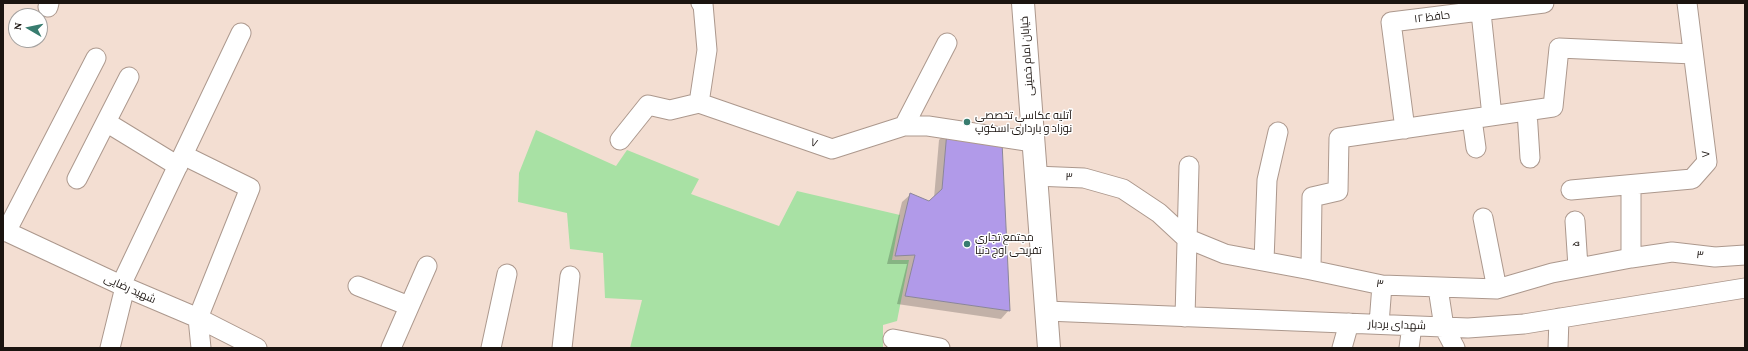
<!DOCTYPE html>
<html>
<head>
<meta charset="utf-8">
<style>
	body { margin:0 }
	#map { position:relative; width:1748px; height:351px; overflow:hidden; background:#f3ded2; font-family:"Crimson Pro",serif }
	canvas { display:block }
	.frame { position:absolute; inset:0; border:4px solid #1b1410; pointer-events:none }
	.north { position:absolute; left:8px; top:8px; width:40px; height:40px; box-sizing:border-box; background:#fff; border:1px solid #a4a19f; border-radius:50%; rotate:279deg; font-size:11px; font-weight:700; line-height:16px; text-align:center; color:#1b1410 }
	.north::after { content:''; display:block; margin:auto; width:14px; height:18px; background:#387c6f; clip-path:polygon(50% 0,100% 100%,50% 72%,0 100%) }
</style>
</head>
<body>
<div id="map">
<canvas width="1748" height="351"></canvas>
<div class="frame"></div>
<div class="north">N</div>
</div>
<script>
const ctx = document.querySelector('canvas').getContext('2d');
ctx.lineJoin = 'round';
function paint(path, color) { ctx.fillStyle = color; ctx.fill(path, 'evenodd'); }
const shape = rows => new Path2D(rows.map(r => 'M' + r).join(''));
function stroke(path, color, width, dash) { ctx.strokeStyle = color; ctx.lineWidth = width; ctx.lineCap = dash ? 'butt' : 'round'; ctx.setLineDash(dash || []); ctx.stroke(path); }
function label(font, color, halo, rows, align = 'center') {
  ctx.font = font + ' "Crimson Pro",Cairo,serif'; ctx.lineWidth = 3; ctx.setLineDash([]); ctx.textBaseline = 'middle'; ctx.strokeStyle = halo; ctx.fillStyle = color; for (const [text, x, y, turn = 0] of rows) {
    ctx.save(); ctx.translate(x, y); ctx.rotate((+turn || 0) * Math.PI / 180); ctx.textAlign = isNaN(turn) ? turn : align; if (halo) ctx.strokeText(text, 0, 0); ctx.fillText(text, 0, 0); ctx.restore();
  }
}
paint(shape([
	[536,130,616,166,627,150,699,179,691,194,779,226,797,191,900,215,892,260,909,260,897,321,883,325,883,348,630,348,642,300,605,298,603,253,570,249,567,213,518,202,519,173]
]), '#a8e1a4');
paint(shape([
	[947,132,1009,310,1001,319,897,304,907,264,887,264,902,202,911,194,929,202,934,198,939,140]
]), '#0003');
const building = shape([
	[947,131,1002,142,1010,311,905,296,915,255,895,256,910,193,929,201,942,189,947,131]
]);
paint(building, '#b19ae9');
stroke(building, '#8b8699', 1);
const minor = shape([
	[701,3,703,4,707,50,699,103,832,149,904,126,928,126,1033,142],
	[1480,3,1492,116],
	[48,7,49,3],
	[1527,111,1530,158],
	[1472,119,1476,148],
	[106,122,129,77],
	[904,126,947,43],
	[1405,129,1391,22,1544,3],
	[620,140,648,105,670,110,699,103],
	[183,155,250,188,198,318,201,348],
	[1035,176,1084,178,1123,189,1159,213,1186,238,1225,254,1311,270,1382,285,1497,289,1552,273,1631,258,1672,252,1715,257,1745,255],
	[77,179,106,122,178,166],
	[1571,190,1692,179,1707,162,1687,3],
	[1483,218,1497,289],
	[1575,221,1578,267],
	[3,230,125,287,198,318,257,348],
	[6,232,96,58],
	[1631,258,1631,185],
	[1264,261,1267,180,1278,132],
	[1311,270,1312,197,1338,191,1339,138,1553,107,1559,48,1693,54],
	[121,285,241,33],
	[358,286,409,306],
	[1438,288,1444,327,1455,348],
	[1046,311,1468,328,1524,324,1745,288],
	[1185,317,1189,166],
	[1379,324,1382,285],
	[893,339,940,348],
	[110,348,125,287],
	[391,348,427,266],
	[491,348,507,274],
	[562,348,570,276],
	[1342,348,1349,323],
	[1409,348,1412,326],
	[1558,348,1559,318]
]);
const major = shape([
	[1023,3,1049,348]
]);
stroke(minor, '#ac988d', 21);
stroke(major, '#ac988d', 24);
stroke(minor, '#fff', 19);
stroke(major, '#fff', 22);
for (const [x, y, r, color] of [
	[967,122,4,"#387c6f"],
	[967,244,4,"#387c6f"]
]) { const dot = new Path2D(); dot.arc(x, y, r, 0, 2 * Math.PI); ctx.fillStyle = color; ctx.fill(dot); stroke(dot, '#fff', 1.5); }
label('11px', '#1b1410', '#fff', [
	["حافظ ۱۲",1432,17,-7],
	["خیابان امام خمینی",1027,56,-94],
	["۷",814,143,19],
	["۷",1706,154,-94],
	["۳",1069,177,2],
	["۵",1576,244,-93],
	["۳",1700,255,6],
	["۳",1380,284,8],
	["شهید رضایی",130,289,24],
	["شهدای بردبار",1397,325,2]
]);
label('11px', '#1b1410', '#fff', [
	["آتلیه عکاسی تخصصی",975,116],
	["نوزاد و بارداری اسکوپ",975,129],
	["مجتمع تجاری",975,238],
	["تفریحی اوج دنیا",975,251]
], 'left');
</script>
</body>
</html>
